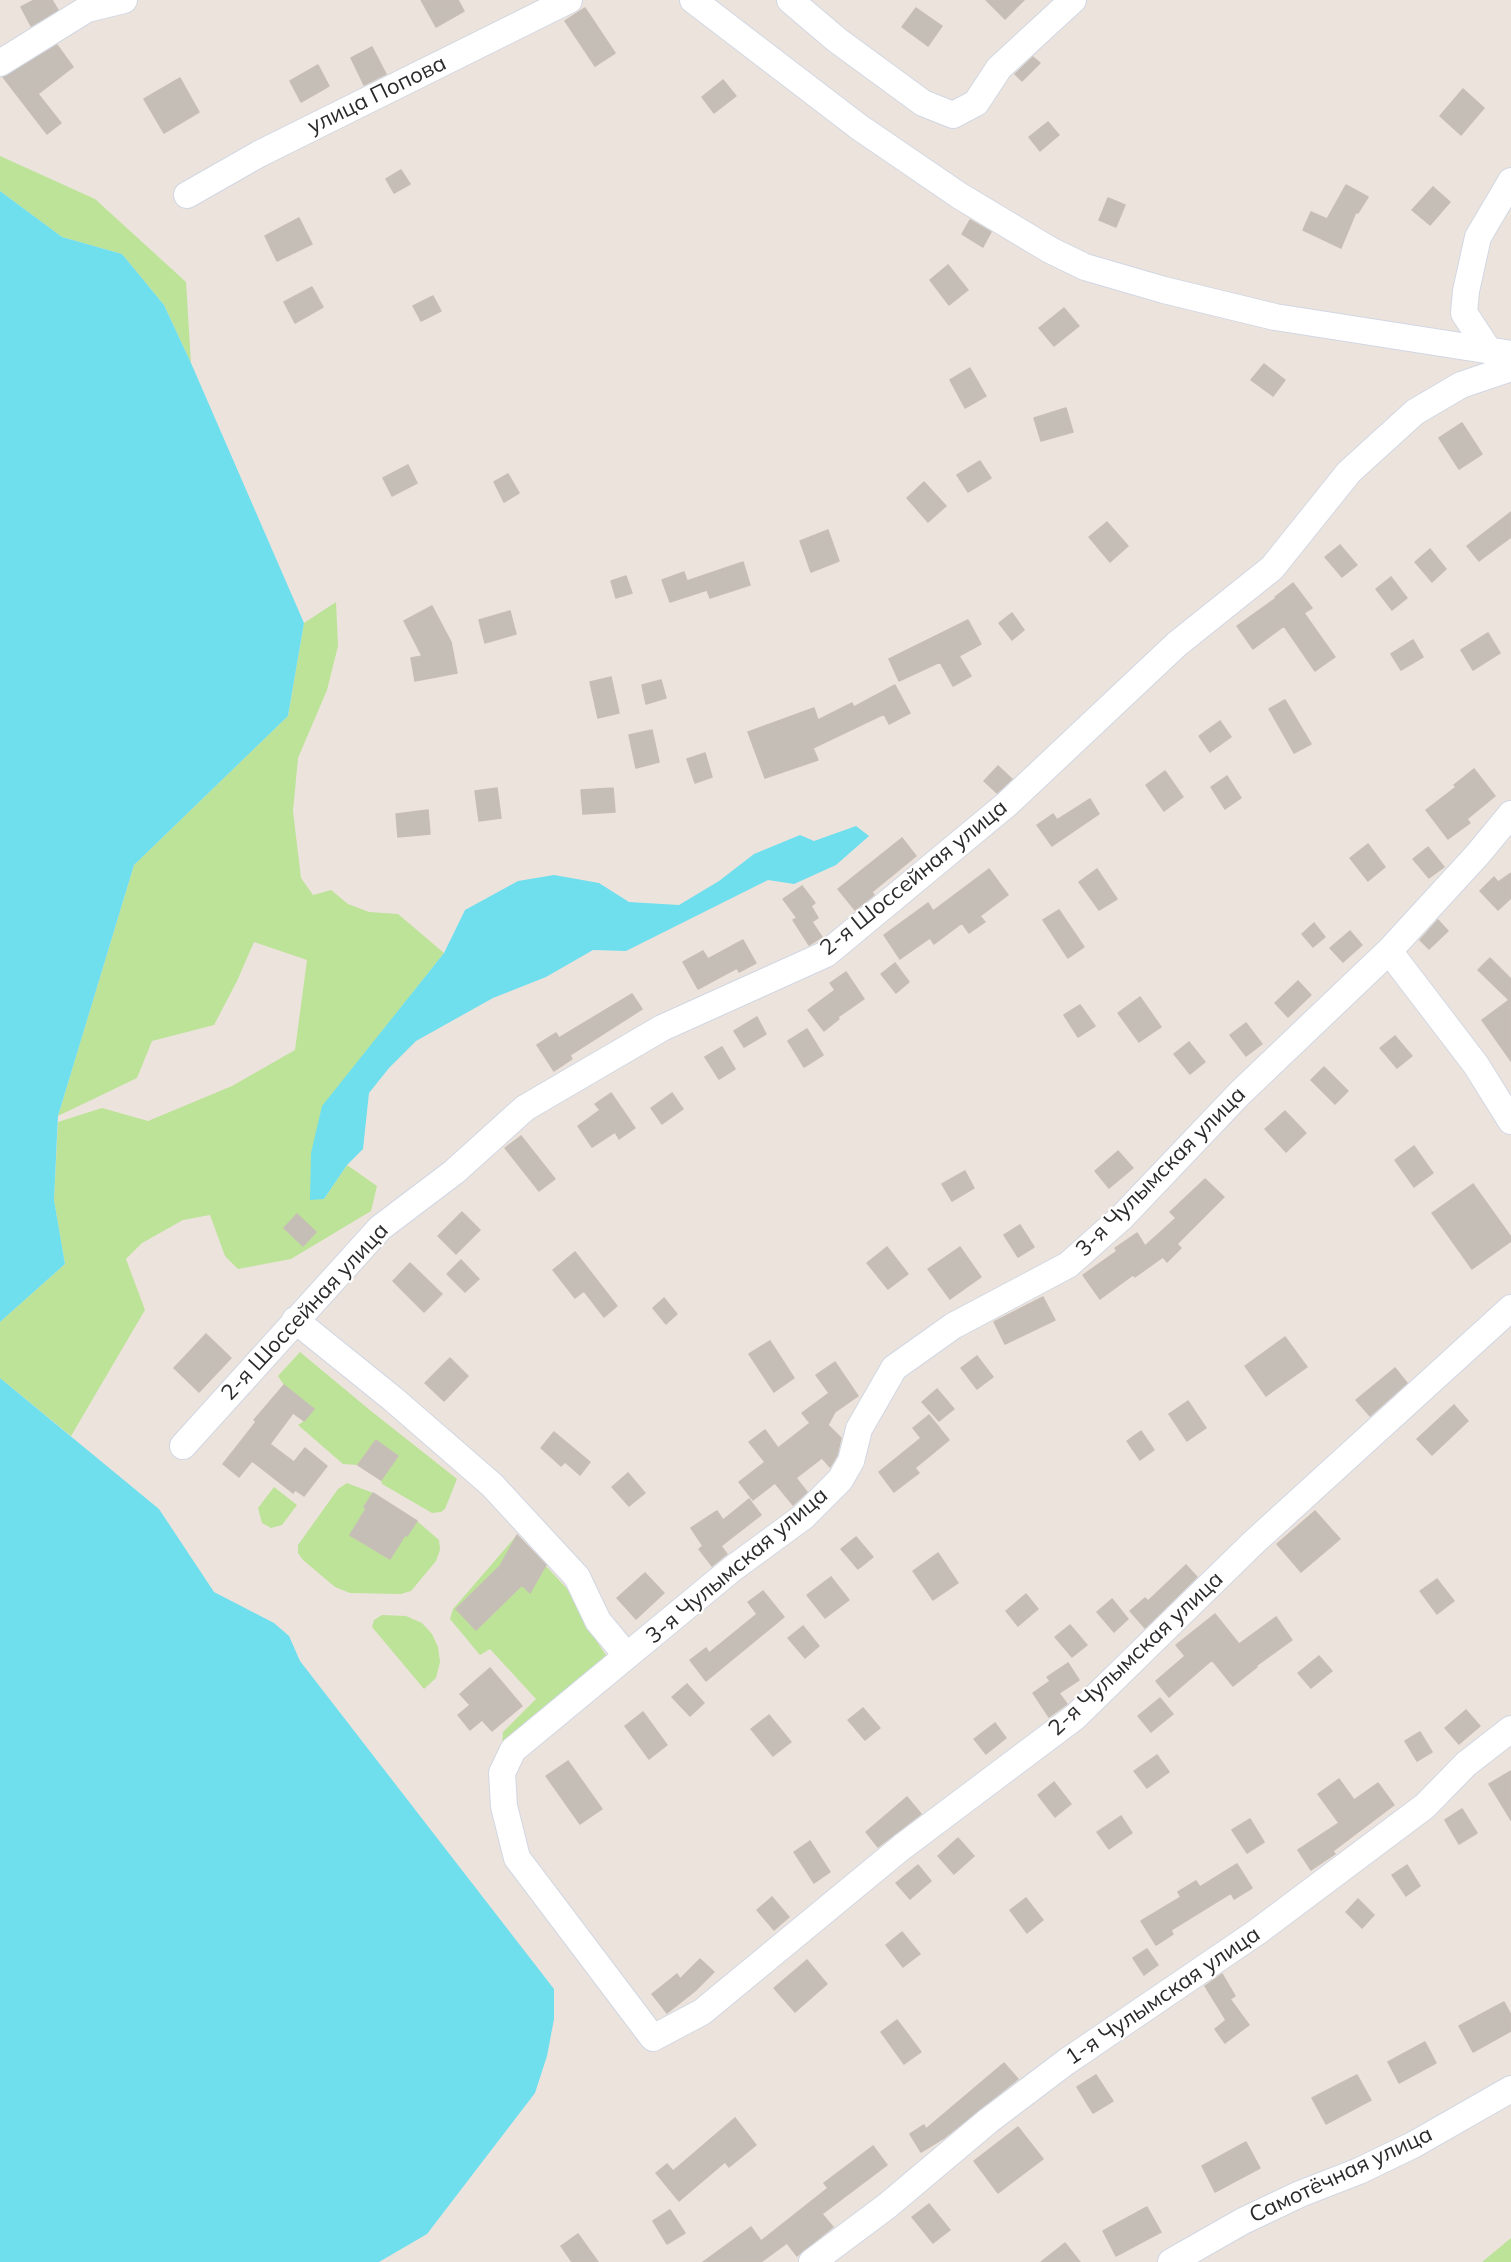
<!DOCTYPE html>
<html>
<head>
<meta charset="utf-8">
<style>
	body { margin:0 }
	canvas { display:block; background:#ece3dc }
</style>
</head>
<body>
<canvas width="1511" height="2262"></canvas>
<script>
const ctx = document.querySelector('canvas').getContext('2d');
ctx.lineJoin = 'round';
function paint(path, color) { ctx.fillStyle = color; ctx.fill(path, 'evenodd'); }
const shape = rows => new Path2D(rows.map(r => 'M' + r).join(''));
function stroke(path, color, width, dash) { ctx.strokeStyle = color; ctx.lineWidth = width; ctx.lineCap = dash ? 'butt' : 'round'; ctx.setLineDash(dash || []); ctx.stroke(path); }
function label(font, color, halo, rows, align = 'center') {
  ctx.font = font + ' Mulish,sans-serif'; ctx.lineWidth = 4.5; ctx.setLineDash([]); ctx.textBaseline = 'middle'; ctx.strokeStyle = halo; ctx.fillStyle = color; for (const [text, x, y, turn = 0] of rows) {
    ctx.save(); ctx.translate(x, y); ctx.rotate((+turn || 0) * Math.PI / 180); ctx.textAlign = isNaN(turn) ? turn : align; if (halo) ctx.strokeText(text, 0, 0); ctx.fillText(text, 0, 0); ctx.restore();
  }
}
paint(shape([
	[0,156,95,199,186,282,191,363,164,305,122,254,62,237,0,191],
	[336,602,338,646,327,690,298,758,293,811,301,878,313,895,331,890,348,904,369,912,398,914,444,953,322,1107,324,1199,347,1165,377,1186,371,1211,291,1259,238,1269,225,1256,210,1215,183,1220,142,1243,126,1259,145,1310,71,1436,0,1378,0,1322,65,1264,54,1200,58,1122,102,1108,148,1121,232,1086,295,1050,307,960,254,942,237,981,214,1025,152,1041,137,1078,58,1116,134,865,288,716,304,623],
	[300,1352,371,1411,457,1479,445,1509,441,1512,432,1513,382,1484,381,1480,358,1465,343,1464,298,1425,304,1421,313,1409,284,1385,278,1376],
	[347,1483,373,1493,417,1521,439,1540,440,1550,436,1561,411,1591,401,1594,350,1593,335,1587,303,1560,298,1553,298,1545,338,1489],
	[274,1487,297,1505,282,1525,271,1528,262,1523,258,1508],
	[517,1535,572,1594,586,1625,609,1660,502,1744,503,1732,536,1699,490,1649,480,1655,450,1619,453,1609],
	[382,1615,406,1616,422,1623,432,1634,438,1647,440,1662,436,1678,424,1689,372,1627,374,1620],
	[1511,2238,1511,2262,1482,2262]
]), '#bce398');
paint(shape([
	[0,191,62,237,122,254,164,305,191,363,304,623,288,716,134,865,58,1116,54,1200,65,1264,0,1322],
	[856,826,869,836,836,865,794,884,768,880,626,951,593,950,546,977,493,998,416,1041,389,1068,369,1093,363,1149,347,1165,324,1199,310,1200,311,1153,322,1106,444,953,465,910,518,881,554,875,599,883,629,902,679,905,719,881,754,854,800,835,814,841],
	[0,1378,159,1509,214,1592,274,1623,289,1636,300,1661,554,1989,554,2019,547,2056,535,2093,427,2234,379,2262,0,2262]
]), '#6fdfee');
const building = shape([
	[34,0,52,0,58,10,31,26,21,7,34,0],
	[421,0,458,0,464,11,436,27,421,0],
	[986,0,1024,0,1005,19,986,0],
	[585,8,615,53,595,66,565,21,585,8],
	[916,8,942,26,928,46,902,27,916,8],
	[57,45,73,67,38,94,61,123,47,134,3,77,57,45],
	[372,47,386,74,364,85,351,58,372,47],
	[1033,57,1040,63,1022,81,1015,74,1033,57],
	[318,65,329,86,301,102,290,81,318,65],
	[180,78,199,112,164,133,144,99,180,78],
	[723,80,736,96,714,113,702,97,723,80],
	[1463,89,1484,108,1461,135,1440,116,1463,89],
	[1048,122,1059,135,1040,151,1029,137,1048,122],
	[401,170,410,184,394,193,386,179,401,170],
	[1346,185,1368,197,1358,213,1356,212,1341,248,1303,230,1311,212,1327,219,1346,185],
	[1433,187,1450,202,1430,225,1412,210,1433,187],
	[1108,198,1125,205,1116,227,1099,220,1108,198],
	[299,218,312,244,277,261,265,236,299,218],
	[970,220,991,232,983,247,962,234,970,220],
	[948,265,968,290,949,305,930,280,948,265],
	[312,287,323,307,295,323,284,302,312,287],
	[433,296,441,311,421,321,413,306,433,296],
	[1064,308,1079,326,1054,346,1039,328,1064,308],
	[1264,364,1285,380,1273,396,1251,380,1264,364],
	[970,368,986,396,965,408,950,380,970,368],
	[1066,408,1073,432,1041,441,1034,418,1066,408],
	[1462,423,1482,454,1459,469,1439,438,1462,423],
	[980,461,991,478,968,492,957,475,980,461],
	[408,465,417,483,392,496,383,478,408,465],
	[508,474,519,493,504,502,494,482,508,474],
	[924,482,946,506,928,522,907,498,924,482],
	[1511,512,1511,537,1479,561,1467,546,1511,512],
	[1107,522,1128,546,1110,562,1089,537,1107,522],
	[828,530,839,561,811,572,800,541,828,530],
	[1340,545,1357,565,1342,577,1325,557,1340,545],
	[1430,549,1446,569,1432,582,1415,562,1430,549],
	[743,562,750,585,710,598,707,590,670,602,662,580,684,572,687,581,743,562],
	[626,576,632,593,616,598,611,581,626,576],
	[1391,577,1407,598,1392,610,1376,589,1391,577],
	[1293,583,1312,608,1304,613,1335,657,1315,671,1284,626,1253,649,1237,626,1276,598,1275,597,1293,583],
	[432,606,451,642,457,673,415,681,411,658,422,656,404,621,432,606],
	[510,611,516,634,485,643,479,620,510,611],
	[1012,613,1024,630,1012,640,999,623,1012,613],
	[968,620,981,644,959,656,971,676,953,686,940,662,899,681,889,659,968,620],
	[1488,633,1500,653,1473,670,1461,650,1488,633],
	[1413,640,1423,657,1401,670,1391,654,1413,640],
	[611,677,619,713,598,718,590,682,611,677],
	[661,680,666,698,646,704,642,685,661,680],
	[895,685,910,713,889,724,884,714,813,748,818,760,765,778,748,732,814,708,818,720,852,703,854,707,895,685],
	[1285,700,1311,744,1294,753,1269,709,1285,700],
	[1220,721,1231,737,1210,752,1199,736,1220,721],
	[652,730,659,762,636,768,629,735,652,730],
	[705,753,712,777,695,783,687,759,705,753],
	[998,766,1012,779,997,793,984,781,998,766],
	[1474,769,1495,796,1467,819,1470,823,1448,839,1426,810,1456,787,1454,785,1474,769],
	[1165,771,1183,797,1164,811,1146,785,1165,771],
	[1227,776,1241,798,1225,809,1211,787,1227,776],
	[497,788,501,818,479,821,475,791,497,788],
	[613,788,615,812,583,814,581,790,613,788],
	[1090,799,1099,814,1052,846,1037,825,1053,814,1057,820,1090,799],
	[428,810,430,834,398,837,396,814,428,810],
	[902,838,916,856,872,892,874,895,855,910,838,889,902,838],
	[1368,844,1385,867,1368,881,1350,858,1368,844],
	[1428,847,1444,867,1429,878,1413,859,1428,847],
	[989,869,1008,895,980,916,985,922,969,933,962,923,934,944,930,938,900,959,884,935,928,903,933,911,989,869],
	[1097,869,1117,899,1099,910,1079,882,1097,869],
	[1511,873,1511,898,1498,910,1480,891,1494,877,1498,882,1511,873],
	[802,886,815,903,811,906,818,918,812,922,822,937,809,945,793,920,797,918,783,899,802,886],
	[1059,910,1084,947,1068,958,1043,920,1059,910],
	[1438,920,1448,931,1429,949,1420,940,1438,920],
	[1314,923,1325,937,1313,947,1302,934,1314,923],
	[1350,931,1362,945,1343,962,1330,948,1350,931],
	[743,940,756,963,739,972,737,968,698,989,683,962,703,951,708,959,743,940],
	[1490,958,1511,979,1511,1061,1482,1020,1509,1000,1478,970,1490,958],
	[895,963,909,982,896,993,881,974,895,963],
	[846,972,864,999,838,1017,839,1019,824,1031,808,1010,835,990,830,983,846,972],
	[1298,981,1311,995,1288,1017,1275,1003,1298,981],
	[632,994,642,1009,570,1055,572,1059,554,1071,537,1045,556,1033,559,1038,632,994],
	[1140,997,1161,1027,1139,1042,1118,1013,1140,997],
	[1080,1005,1095,1026,1078,1037,1064,1015,1080,1005],
	[757,1017,766,1034,744,1047,734,1031,757,1017],
	[1246,1023,1262,1044,1246,1056,1230,1035,1246,1023],
	[807,1029,823,1055,804,1067,788,1041,807,1029],
	[1395,1036,1412,1056,1397,1068,1380,1048,1395,1036],
	[1189,1042,1205,1062,1190,1074,1174,1054,1189,1042],
	[722,1047,735,1069,719,1079,705,1057,722,1047],
	[1324,1067,1348,1091,1335,1104,1311,1080,1324,1067],
	[611,1093,635,1128,619,1139,615,1132,592,1147,578,1126,600,1110,595,1104,611,1093],
	[672,1093,683,1109,662,1124,651,1108,672,1093],
	[1285,1111,1306,1133,1286,1152,1265,1129,1285,1111],
	[521,1136,555,1179,539,1191,505,1148,521,1136],
	[1414,1146,1433,1173,1414,1187,1395,1160,1414,1146],
	[1118,1151,1133,1168,1109,1188,1095,1171,1118,1151],
	[965,1171,974,1188,952,1201,942,1184,965,1171],
	[1205,1179,1224,1197,1177,1244,1181,1248,1167,1262,1163,1257,1135,1277,1133,1275,1100,1299,1083,1275,1117,1251,1115,1248,1137,1233,1145,1246,1176,1218,1170,1212,1205,1179],
	[1473,1184,1511,1237,1511,1241,1472,1269,1432,1213,1473,1184],
	[462,1212,480,1230,456,1254,438,1236,462,1212],
	[297,1214,316,1232,303,1246,284,1228,297,1214],
	[1020,1225,1034,1247,1018,1257,1004,1235,1020,1225],
	[887,1247,908,1274,888,1289,867,1263,887,1247],
	[960,1247,981,1277,950,1299,928,1269,960,1247],
	[575,1252,617,1306,604,1317,584,1291,575,1298,553,1270,575,1252],
	[461,1260,479,1279,465,1292,447,1274,461,1260],
	[410,1263,442,1294,424,1312,393,1281,410,1263],
	[1043,1297,1055,1320,1005,1344,994,1322,1043,1297],
	[664,1298,677,1314,666,1324,653,1308,664,1298],
	[206,1334,231,1358,199,1392,174,1368,206,1334],
	[1285,1337,1307,1367,1266,1396,1245,1366,1285,1337],
	[770,1341,794,1378,774,1392,749,1354,770,1341],
	[977,1356,993,1377,977,1389,961,1368,977,1356],
	[450,1358,468,1376,444,1401,425,1383,450,1358],
	[835,1362,858,1396,835,1412,828,1425,841,1438,837,1455,830,1467,822,1458,796,1478,807,1492,793,1505,775,1483,753,1500,739,1482,765,1462,749,1442,765,1430,778,1448,810,1423,802,1413,829,1393,816,1375,835,1362],
	[1395,1368,1407,1383,1370,1416,1356,1400,1395,1368],
	[284,1385,314,1409,304,1421,293,1413,270,1444,294,1462,305,1448,327,1466,304,1496,295,1490,293,1493,252,1461,239,1477,223,1464,256,1422,254,1420,284,1385],
	[937,1389,954,1409,939,1421,922,1402,937,1389],
	[1188,1401,1206,1428,1187,1441,1169,1414,1188,1401],
	[1454,1405,1468,1421,1432,1455,1417,1439,1454,1405],
	[929,1415,949,1440,915,1468,919,1473,894,1492,879,1472,921,1438,913,1428,929,1415],
	[1141,1431,1154,1450,1140,1460,1127,1441,1141,1431],
	[554,1432,590,1462,580,1475,565,1462,561,1466,541,1448,554,1432],
	[376,1440,398,1456,381,1480,358,1465,376,1440],
	[628,1473,645,1493,629,1506,612,1487,628,1473],
	[373,1493,417,1521,407,1536,405,1535,390,1559,350,1535,366,1509,364,1507,373,1493],
	[749,1499,761,1515,721,1546,727,1554,712,1566,699,1549,703,1546,691,1528,717,1511,723,1520,749,1499],
	[1315,1511,1340,1539,1301,1572,1277,1544,1315,1511],
	[517,1535,546,1565,530,1593,522,1585,476,1630,456,1609,500,1566,517,1535],
	[856,1537,873,1557,858,1569,841,1549,856,1537],
	[938,1553,958,1583,933,1600,913,1571,938,1553],
	[1186,1565,1197,1577,1145,1628,1130,1611,1145,1598,1148,1601,1186,1565],
	[645,1573,664,1593,636,1619,617,1598,645,1573],
	[831,1577,849,1600,825,1618,807,1595,831,1577],
	[1437,1579,1454,1601,1437,1614,1420,1591,1437,1579],
	[763,1591,784,1617,706,1681,690,1660,706,1648,709,1653,757,1614,748,1602,763,1591],
	[1026,1594,1038,1609,1018,1626,1006,1611,1026,1594],
	[1112,1599,1128,1619,1114,1632,1097,1612,1112,1599],
	[1215,1614,1239,1644,1276,1617,1292,1640,1256,1666,1257,1667,1233,1686,1212,1660,1169,1697,1156,1681,1185,1656,1176,1645,1215,1614],
	[1070,1625,1087,1645,1072,1657,1055,1637,1070,1625],
	[803,1626,819,1646,805,1658,788,1638,803,1626],
	[1319,1656,1332,1671,1311,1688,1298,1673,1319,1656],
	[1068,1663,1079,1680,1059,1693,1067,1704,1049,1717,1033,1693,1050,1681,1047,1677,1068,1663],
	[490,1668,522,1706,492,1731,482,1720,470,1730,458,1715,470,1705,460,1694,490,1668],
	[687,1684,704,1703,690,1716,672,1697,687,1684],
	[1160,1698,1173,1714,1151,1732,1138,1716,1160,1698],
	[863,1708,880,1728,865,1740,848,1720,863,1708],
	[1466,1710,1480,1726,1459,1744,1445,1728,1466,1710],
	[643,1712,667,1745,649,1759,625,1726,643,1712],
	[769,1715,791,1742,773,1756,751,1729,769,1715],
	[995,1723,1006,1738,986,1754,974,1739,995,1723],
	[1420,1732,1432,1752,1417,1761,1405,1741,1420,1732],
	[1157,1755,1169,1772,1147,1788,1134,1771,1157,1755],
	[568,1761,602,1809,580,1824,546,1776,568,1761],
	[1511,1771,1511,1820,1489,1784,1511,1771],
	[1339,1779,1354,1800,1378,1783,1394,1805,1333,1851,1335,1854,1311,1870,1298,1850,1339,1823,1318,1794,1339,1779],
	[1054,1782,1071,1804,1055,1817,1038,1795,1054,1782],
	[907,1797,921,1814,878,1847,866,1832,907,1797],
	[1462,1809,1477,1833,1459,1844,1445,1820,1462,1809],
	[1121,1816,1132,1833,1109,1849,1097,1832,1121,1816],
	[1250,1819,1264,1842,1247,1853,1232,1830,1250,1819],
	[958,1838,974,1856,954,1874,938,1856,958,1838],
	[810,1841,830,1872,814,1883,794,1852,810,1841],
	[1237,1864,1252,1888,1234,1899,1231,1893,1171,1930,1173,1934,1156,1945,1141,1921,1181,1897,1178,1892,1196,1881,1200,1887,1237,1864],
	[918,1865,931,1881,910,1899,896,1883,918,1865],
	[1407,1865,1420,1886,1406,1896,1392,1875,1407,1865],
	[772,1897,789,1917,774,1930,757,1910,772,1897],
	[1026,1898,1043,1920,1027,1933,1010,1910,1026,1898],
	[1358,1899,1374,1915,1362,1928,1346,1912,1358,1899],
	[902,1932,920,1954,903,1967,886,1945,902,1932],
	[1147,1949,1158,1965,1144,1975,1133,1958,1147,1949],
	[700,1959,714,1972,695,1991,667,2013,652,1994,677,1974,680,1979,700,1959],
	[807,1960,827,1984,795,2012,774,1988,807,1960],
	[1222,1974,1235,1996,1230,1999,1249,2025,1225,2043,1215,2029,1226,2020,1205,1986,1222,1974],
	[1504,2002,1511,2015,1511,2031,1473,2052,1459,2026,1504,2002],
	[897,2020,921,2052,904,2064,881,2032,897,2020],
	[1425,2042,1436,2063,1399,2083,1388,2062,1425,2042],
	[1004,2063,1018,2079,944,2138,921,2152,910,2134,924,2125,926,2129,1004,2063],
	[1096,2075,1113,2101,1093,2113,1077,2087,1096,2075],
	[1357,2075,1371,2100,1326,2124,1312,2098,1357,2075],
	[735,2118,756,2145,729,2167,725,2162,679,2201,656,2173,667,2164,673,2171,735,2118],
	[1018,2127,1043,2159,998,2193,974,2161,1018,2127],
	[1246,2142,1260,2168,1215,2192,1202,2166,1246,2142],
	[873,2146,887,2165,822,2214,833,2227,797,2256,787,2243,761,2262,703,2262,751,2227,761,2241,828,2188,824,2183,873,2146],
	[929,2204,950,2230,933,2243,912,2217,929,2204],
	[1147,2207,1161,2232,1116,2256,1103,2231,1147,2207],
	[670,2210,685,2233,667,2244,653,2221,670,2210],
	[578,2234,598,2262,572,2262,561,2246,578,2234],
	[1065,2243,1080,2262,1041,2262,1065,2243]
]);
paint(building, '#c4beb7');
stroke(building, '#c7beb6', 1.5);
const minor = shape([
	[693,0,859,127,960,196,1050,250,1085,267,1164,290,1275,317,1511,354],
	[790,0,837,40,923,103,953,115,976,103,999,68,1073,0],
	[0,63,87,9,124,0],
	[187,195,259,154,569,0],
	[1489,351,1464,313,1466,291,1478,237,1511,181],
	[1511,814,1478,854,1389,951,1240,1093,1122,1217,1068,1265,953,1326,894,1368,859,1429,851,1461,840,1480,803,1517,732,1569,513,1750,502,1773,504,1806,517,1858,653,2038,702,2012,902,1847,1075,1717,1253,1543,1511,1308],
	[1389,951,1476,1065,1511,1121],
	[295,1320,393,1399,492,1485,577,1577,598,1621,627,1656],
	[183,1446,380,1228,454,1172,525,1108,662,1028,826,954,1007,804,1177,644,1272,568,1349,472,1415,412,1461,385,1511,368],
	[812,2262,887,2206,988,2121,1066,2062,1257,1932,1425,1806,1466,1764,1511,1729],
	[1171,2262,1243,2221,1300,2194,1359,2171,1413,2145,1511,2089]
]);
stroke(minor, '#d1d7e3', 28);
stroke(minor, '#fff', 26);
label('22px', '#2a2a2a', '#fff', [
	["улица Попова",377,95,-26],
	["2-я Шоссейная улица",914,878,-39],
	["3-я Чулымская улица",1161,1172,-45],
	["2-я Шоссейная улица",305,1312,-47],
	["3-я Чулымская улица",737,1566,-40],
	["2-я Чулымская улица",1136,1654,-43],
	["1-я Чулымская улица",1163,1996,-34],
	["Самотёчная улица",1341,2175,-25]
]);
</script>
</body>
</html>
